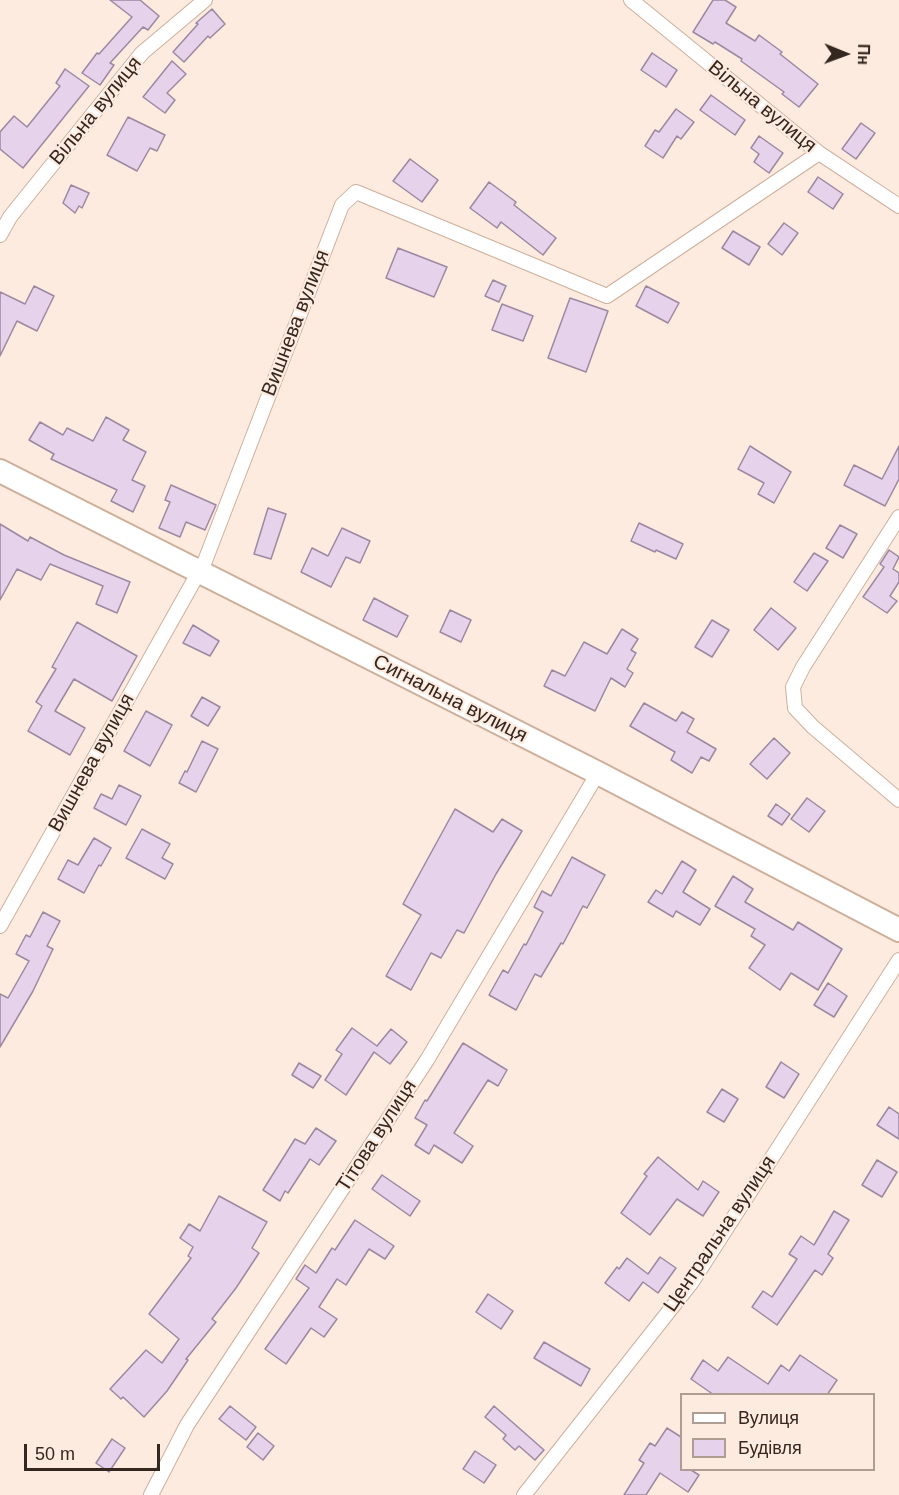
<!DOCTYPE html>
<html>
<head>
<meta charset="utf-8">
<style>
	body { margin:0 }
	#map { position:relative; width:899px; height:1495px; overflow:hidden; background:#feebdf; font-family:Helvetica,sans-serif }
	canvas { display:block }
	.legend { position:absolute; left:680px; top:1393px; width:195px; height:78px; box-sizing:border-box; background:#feebdf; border:2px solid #ad9d92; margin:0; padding:8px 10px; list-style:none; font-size:18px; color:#33271f }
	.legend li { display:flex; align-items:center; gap:12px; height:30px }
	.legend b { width:30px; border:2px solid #ad9d92 }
	.north { position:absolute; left:815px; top:24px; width:60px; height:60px; -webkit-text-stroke:4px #feebdf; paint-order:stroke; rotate:91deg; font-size:16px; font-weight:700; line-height:24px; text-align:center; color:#33271f }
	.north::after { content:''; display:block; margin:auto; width:21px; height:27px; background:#33271f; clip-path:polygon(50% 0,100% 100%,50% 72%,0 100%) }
	.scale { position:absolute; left:24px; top:1444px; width:136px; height:27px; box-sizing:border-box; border:3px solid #33271f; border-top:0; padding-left:8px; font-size:18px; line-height:21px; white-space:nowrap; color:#33271f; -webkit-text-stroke:4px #feebdf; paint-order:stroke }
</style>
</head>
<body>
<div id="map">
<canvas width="899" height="1495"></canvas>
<ul class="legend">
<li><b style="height:8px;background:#fff"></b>Вулиця</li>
<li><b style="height:16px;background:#e7d2ec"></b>Будівля</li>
</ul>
<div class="north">Пн</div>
<div class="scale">50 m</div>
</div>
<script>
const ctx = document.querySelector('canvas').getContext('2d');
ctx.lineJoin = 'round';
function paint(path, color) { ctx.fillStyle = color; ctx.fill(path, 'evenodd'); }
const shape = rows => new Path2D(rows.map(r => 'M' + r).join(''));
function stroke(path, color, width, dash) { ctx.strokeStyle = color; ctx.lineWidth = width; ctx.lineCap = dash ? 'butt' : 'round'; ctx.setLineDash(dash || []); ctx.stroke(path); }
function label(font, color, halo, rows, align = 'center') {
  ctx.font = font + ' Helvetica,sans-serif'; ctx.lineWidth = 4.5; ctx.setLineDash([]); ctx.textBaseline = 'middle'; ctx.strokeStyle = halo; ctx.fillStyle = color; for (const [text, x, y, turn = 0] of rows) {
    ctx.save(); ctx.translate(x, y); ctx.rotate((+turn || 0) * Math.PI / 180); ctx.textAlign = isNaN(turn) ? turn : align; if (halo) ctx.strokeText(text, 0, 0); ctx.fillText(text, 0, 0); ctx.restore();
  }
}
const building = shape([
	[110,0,140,0,159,16,148,30,143,27,110,63,114,65,100,85,82,73,97,53,99,54,132,17,110,0],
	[713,0,725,0,736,7,726,23,755,41,759,35,782,52,780,54,818,84,799,107,782,94,784,92,741,61,742,59,715,42,713,44,693,32,713,0],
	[212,9,225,24,210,38,208,36,184,62,173,52,198,24,196,23,212,9],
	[652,53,677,70,666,87,641,70,652,53],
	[172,61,186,74,167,93,175,100,165,113,143,97,172,61],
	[65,69,89,86,23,168,0,149,0,132,14,116,27,127,60,86,56,83,65,69],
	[711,95,745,120,735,135,700,110,711,95],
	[676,109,694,122,681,139,677,136,663,158,645,146,655,130,659,132,676,109],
	[128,117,165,135,157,151,150,148,137,171,107,155,128,117],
	[861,123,875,133,856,159,842,149,861,123],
	[759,136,783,153,769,173,754,162,759,154,751,148,759,136],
	[410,159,438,180,422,202,393,181,410,159],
	[818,177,843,194,833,209,808,192,818,177],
	[489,182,516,202,514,205,556,238,543,255,501,222,497,228,470,208,489,182],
	[71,185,89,193,82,208,79,206,75,213,63,203,71,185],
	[784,223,798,233,782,255,768,244,784,223],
	[733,231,760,247,749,265,722,248,733,231],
	[398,248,447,267,434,297,386,278,398,248],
	[493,280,506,286,499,302,485,296,493,280],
	[34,286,54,296,37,331,17,321,0,356,0,292,25,304,34,286],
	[646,286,679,303,668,323,636,306,646,286],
	[570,298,608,311,586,372,548,358,570,298],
	[502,304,533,316,523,341,492,330,502,304],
	[106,417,129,430,123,440,146,452,132,480,145,486,133,512,111,501,117,490,51,459,54,454,29,440,40,422,63,435,67,428,93,441,106,417],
	[750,446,791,472,774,503,758,494,764,483,738,469,750,446],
	[899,446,899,479,885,506,844,485,854,465,882,479,899,446],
	[171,485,216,505,205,530,186,522,180,537,159,528,170,502,165,500,171,485],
	[268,508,286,514,271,559,254,554,268,508],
	[639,523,683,544,676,559,656,550,655,552,631,541,639,523],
	[0,524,28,541,30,537,64,555,130,582,117,613,96,604,103,586,50,564,41,580,17,569,0,600,0,524],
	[840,525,857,534,843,558,826,548,840,525],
	[342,528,370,541,360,563,346,557,331,587,301,572,312,548,328,556,342,528],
	[889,550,899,557,893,569,899,573,899,582,890,596,897,601,887,613,863,597,884,567,880,564,889,550],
	[814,553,828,561,807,591,794,582,814,553],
	[374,598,408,616,397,637,363,620,374,598],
	[771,608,796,628,778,650,754,630,771,608],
	[450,610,471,620,461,642,440,632,450,610],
	[712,620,729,630,712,657,695,647,712,620],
	[77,622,137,656,112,701,74,679,55,711,85,728,70,755,28,731,42,706,36,702,56,669,52,667,77,622],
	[193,625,219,641,210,656,183,643,193,625],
	[622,629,638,639,631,650,636,653,627,669,633,673,625,687,611,678,595,711,544,686,552,670,565,676,584,642,607,654,622,629],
	[202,697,220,707,208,726,191,716,202,697],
	[644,703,676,721,682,712,694,719,687,732,716,749,709,761,701,757,692,773,671,760,675,752,630,726,644,703],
	[146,711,172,725,150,766,124,751,146,711],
	[774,738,790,753,767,779,750,764,774,738],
	[202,741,218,749,196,792,179,783,185,771,187,772,202,741],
	[119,785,141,796,126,825,94,808,101,794,112,799,119,785],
	[807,798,825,811,809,832,791,819,807,798],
	[776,804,790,814,782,825,768,816,776,804],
	[455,809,493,832,502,819,522,831,496,874,464,933,457,930,441,958,431,953,411,990,386,976,421,915,403,904,455,809],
	[142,829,170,844,162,858,173,864,165,879,126,858,142,829],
	[94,838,111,848,101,866,99,865,84,893,58,879,68,860,78,865,94,838],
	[572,857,605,875,587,908,583,906,563,944,561,943,541,977,535,974,516,1010,489,995,503,970,508,973,524,944,526,945,543,912,534,907,542,891,551,896,572,857],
	[682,861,696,870,683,892,710,909,700,925,676,911,673,917,648,902,656,890,662,894,682,861],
	[733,876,753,889,745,902,793,930,798,922,842,949,818,990,791,973,780,990,749,968,765,945,751,936,755,929,715,906,733,876],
	[43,912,60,921,47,946,53,949,33,991,0,1047,0,994,8,998,29,961,16,954,26,935,30,937,43,912],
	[828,983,847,996,834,1017,814,1005,828,983],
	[352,1028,377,1046,391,1029,407,1042,390,1064,374,1052,346,1095,325,1080,342,1054,336,1050,352,1028],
	[463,1043,507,1070,498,1086,488,1080,454,1133,473,1146,462,1163,434,1145,429,1154,415,1145,427,1125,415,1118,425,1100,427,1101,463,1043],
	[781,1062,799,1074,784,1098,766,1087,781,1062],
	[299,1063,321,1076,313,1088,292,1075,299,1063],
	[722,1089,738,1099,724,1122,707,1112,722,1089],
	[889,1107,899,1114,899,1139,877,1125,889,1107],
	[316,1128,336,1141,319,1165,310,1159,288,1193,285,1191,280,1201,263,1190,295,1139,305,1144,316,1128],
	[658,1157,698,1190,703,1181,719,1192,703,1216,677,1199,650,1235,621,1213,647,1176,644,1174,658,1157],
	[877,1160,897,1172,882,1197,862,1185,877,1160],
	[382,1175,420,1201,410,1216,372,1189,382,1175],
	[219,1196,267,1222,252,1248,259,1253,236,1288,212,1319,216,1322,186,1359,188,1360,167,1391,144,1417,123,1397,121,1399,110,1389,146,1350,162,1363,179,1339,149,1314,191,1258,188,1256,193,1247,180,1238,189,1224,200,1231,219,1196],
	[834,1211,849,1220,828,1254,833,1258,822,1275,815,1270,777,1325,752,1307,763,1291,772,1297,797,1259,789,1254,801,1236,814,1245,834,1211],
	[355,1220,394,1246,385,1259,369,1249,346,1285,337,1279,319,1307,337,1319,324,1337,311,1328,286,1364,265,1349,309,1288,296,1279,305,1265,316,1273,332,1248,335,1250,355,1220],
	[660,1257,676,1268,658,1293,643,1282,629,1301,605,1283,617,1267,619,1269,627,1258,648,1274,660,1257],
	[488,1294,513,1311,501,1329,476,1312,488,1294],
	[544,1342,590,1369,581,1386,534,1358,544,1342],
	[800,1355,837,1380,827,1395,714,1395,691,1379,703,1360,718,1371,728,1357,768,1384,781,1365,789,1371,800,1355],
	[230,1406,256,1427,246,1440,219,1419,230,1406],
	[494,1406,544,1450,535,1460,519,1446,515,1450,503,1439,506,1435,485,1417,494,1406],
	[667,1428,681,1437,681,1470,691,1470,699,1475,688,1492,660,1473,646,1495,624,1495,644,1463,639,1460,650,1443,655,1446,667,1428],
	[258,1433,274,1446,263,1460,247,1447,258,1433],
	[112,1439,125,1448,109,1472,96,1463,112,1439],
	[475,1451,496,1465,484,1483,463,1469,475,1451]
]);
paint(building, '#e7d2ec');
stroke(building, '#9d88a2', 1.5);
const street = shape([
	[631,0,819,153,899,206],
	[0,235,10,217,142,53,205,0],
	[899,517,803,667,793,687,795,708,813,727,899,800],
	[0,926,205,561,342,205,356,192,607,296,819,153],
	[151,1495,187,1425,427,1060,598,773],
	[524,1495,692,1282,899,960]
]);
const primary = shape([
	[0,471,598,773,899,930]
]);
stroke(street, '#cdaf9b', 16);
stroke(primary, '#cdaf9b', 26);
stroke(street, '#fff', 14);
stroke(primary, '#fff', 22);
label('20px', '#33271f', '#feebdf', [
	["Вільна вулиця",762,107,39],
	["Вільна вулиця",96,111,-51],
	["Вишнева вулиця",296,323,-69],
	["Сигнальна вулиця",450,699,27],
	["Вишнева вулиця",92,763,-61],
	["Тітова вулиця",377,1136,-57],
	["Центральна вулиця",720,1234,-56]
]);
</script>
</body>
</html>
